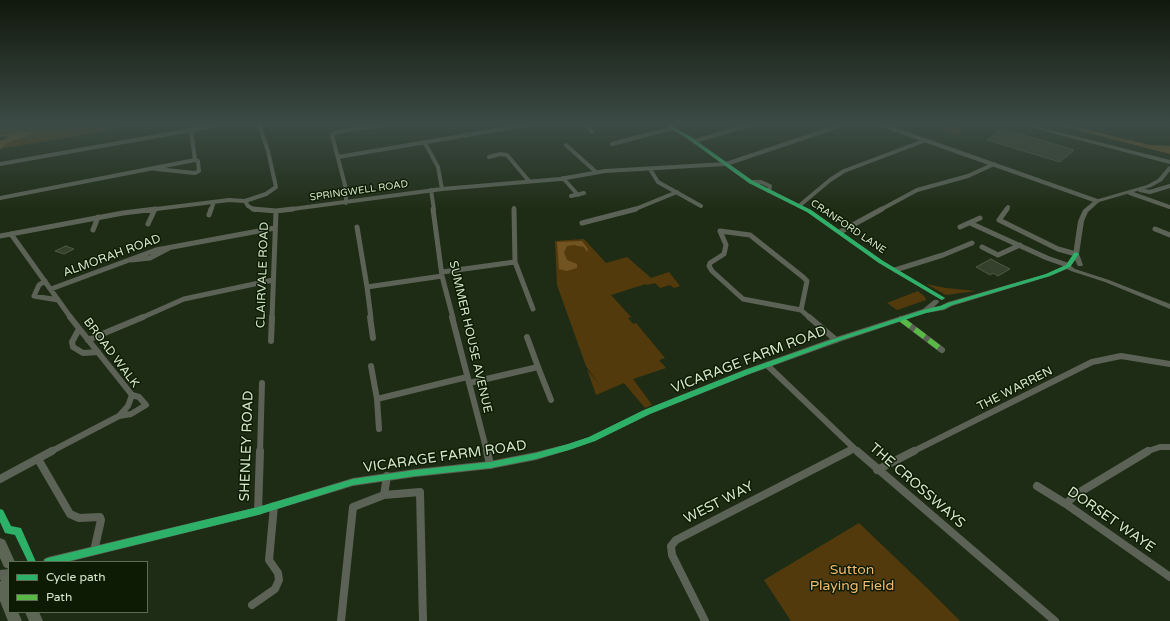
<!DOCTYPE html>
<html>
<head>
<meta charset="utf-8">
<style>
	body { margin:0 }
	#map { position:relative; width:1170px; height:621px; overflow:hidden; background:#1f2c15; font-family:"Varela Round",sans-serif }
	canvas { display:block }
	.legend { position:absolute; left:8px; top:561px; width:140px; height:52px; box-sizing:border-box; background:#0d1b04; border:1px solid #5d6d53; margin:0; padding:5px 7px; list-style:none; font-size:12px; color:#d5e8ca }
	.legend li { display:flex; align-items:center; gap:8px; height:20px }
	.legend b { width:20px; border:1px solid #5d6d53 }
</style>
</head>
<body>
<div id="map">
<canvas width="1170" height="621"></canvas>
<ul class="legend">
<li><b style="height:5px;background:#2db169"></b>Cycle path</li>
<li><b style="height:5px;background:#58b947"></b>Path</li>
</ul>
</div>
<script>
const ctx = document.querySelector('canvas').getContext('2d');
ctx.lineJoin = 'round';
function paint(path, color) { ctx.fillStyle = color; ctx.fill(path, 'evenodd'); }
const shape = rows => new Path2D(rows.map(r => 'M' + r).join(''));
function stroke(path, color, width, dash) { ctx.strokeStyle = color; ctx.lineWidth = width; ctx.lineCap = dash ? 'butt' : 'round'; ctx.setLineDash(dash || []); ctx.stroke(path); }
function label(font, color, halo, rows, align = 'center') {
  ctx.font = font + ' "Varela Round",sans-serif'; ctx.lineWidth = 3; ctx.setLineDash([]); ctx.textBaseline = 'middle'; ctx.strokeStyle = halo; ctx.fillStyle = color; for (const [text, x, y, turn = 0] of rows) {
    ctx.save(); ctx.translate(x, y); ctx.rotate((+turn || 0) * Math.PI / 180); ctx.textAlign = isNaN(turn) ? turn : align; if (halo) ctx.strokeText(text, 0, 0); ctx.fillText(text, 0, 0); ctx.restore();
  }
}
paint(shape([
	[0,124,146,124,0,149,0,141,6,139,8,136,0,137],
	[926,124,973,124,956,135],
	[584,239,606,263,627,257,651,278,669,272,680,286,674,288,670,285,660,288,655,283,647,285,646,284,611,295,631,317,628,318,633,324,636,323,665,358,659,360,666,368,633,379,652,405,645,408,624,383,596,395,587,369,601,387,586,366,557,285,555,241],
	[926,284,946,288,976,291,946,295],
	[918,291,925,297,926,300,897,310,887,303],
	[859,523,927,588,960,621,791,621,764,580]
]), '#533a0c');
paint(shape([
	[1053,124,1064,124,1150,145,1170,146,1170,154],
	[34,131,28,136,7,143,0,149,0,141,6,139,8,136,0,137,0,135],
	[582,241,588,249,587,252,584,247,574,245,567,246,564,252,567,260,577,264,577,268,567,271,559,269,557,242]
]), '#725422');
const building = shape([
	[1003,129,1021,134,1074,150,1060,162,987,140,1003,129],
	[66,246,74,249,64,254,55,251,66,246],
	[991,259,1000,264,1010,269,998,276,993,273,990,275,976,267,991,259]
]);
paint(building, '#36412d');
stroke(building, '#4d5944', 1);
stroke(shape([
	[591,124,588,127,592,132],
	[879,124,1097,201],
	[695,141,753,124],
	[425,143,438,167,442,189],
	[612,144,673,128],
	[566,145,596,172],
	[338,157,532,124],
	[489,157,500,154,507,155,529,181],
	[0,164,225,124],
	[156,169,195,173,199,171,198,161,195,160],
	[650,169,658,182,701,206],
	[563,178,578,195],
	[751,182,761,182,770,186,769,191],
	[431,190,434,210],
	[1140,190,1150,192,1170,186],
	[1130,193,1170,207],
	[571,196,584,193],
	[0,198,195,160,191,130],
	[245,201,266,194,276,187,268,151,259,124],
	[346,203,346,189,332,135,336,132,393,124],
	[799,206,830,180,844,171,926,140],
	[514,208,514,210],
	[148,210,229,200,245,201,248,206,255,210],
	[211,210,214,202],
	[285,210,442,189,560,179,605,171,726,164,845,124],
	[633,210,677,192],
	[880,210,917,190,968,176,994,164],
	[1006,210,1008,207]
]), '#5c6356', 4);
stroke(shape([
	[253,209,276,211,293,209],
	[433,209,442,276,453,318],
	[1007,209,999,220,1058,249,1076,254],
	[209,215,211,209],
	[582,223,636,209],
	[970,223,1047,258,1067,265],
	[148,224,155,209],
	[357,227,367,287,442,276],
	[960,227,980,218],
	[1155,229,1170,235],
	[93,230,98,217],
	[720,231,750,235,803,277,807,281,801,310,743,299,712,271,709,266,710,263,724,254,726,245,720,231],
	[840,232,882,209],
	[11,234,71,318],
	[0,236,123,213,156,209],
	[982,247,998,255,1020,245],
	[131,260,150,258,169,248],
	[515,262,533,309],
	[895,270,943,255,972,243],
	[442,272,515,262,514,209],
	[45,281,39,285,34,296,58,300],
	[367,287,371,318],
	[51,289,156,250,275,228],
	[801,310,810,318],
	[141,318,184,299,273,280],
	[272,318,276,211]
]), '#5c6356', 5);
stroke(shape([
	[370,317,373,338],
	[452,317,487,452],
	[809,317,836,340],
	[901,319,942,350],
	[79,329,72,342,73,347,83,353,98,352],
	[88,340,143,317],
	[271,341,272,317],
	[767,365,858,452],
	[371,366,377,399],
	[538,367,551,400],
	[469,383,538,367,527,337],
	[119,416,131,414,146,405,139,397,132,395],
	[379,429,377,399,467,377],
	[50,452,119,416,128,406,132,395,70,317],
	[260,452,262,383],
	[847,452,854,449],
	[912,452,1092,362,1121,356,1170,364],
	[1145,452,1160,447,1170,447]
]), '#5c6356', 6);
stroke(shape([
	[487,451,490,465],
	[857,451,1055,621],
	[38,459,70,514,79,518,100,517,101,520,94,551],
	[877,470,914,451],
	[0,479,52,451],
	[1037,486,1066,504,1170,577],
	[384,495,387,476],
	[1066,504,1075,495,1148,451],
	[258,511,260,451],
	[252,605,275,589,279,580,278,573,269,560,274,506],
	[341,621,353,507,384,495,420,492,423,621],
	[705,621,672,555,671,546,676,540,849,451]
]), '#5c6356', 8);
paint(shape([
	[664,124,669,124,690,136,753,181,811,210,883,261,945,298,942,300,940,299,879,263,807,212,749,183,686,138,664,124],
	[1170,166,1170,171,1162,181,1151,187,1099,202,1088,212,1084,221,1079,254,1083,265,1082,266,1078,266,1075,260,1071,266,1075,269,1109,280,1170,304,1170,309,1105,282,1071,271,1067,269,1050,276,952,306,944,310,926,313,839,342,750,374,650,414,595,441,569,450,536,460,490,469,415,477,353,486,258,515,68,562,43,562,44,559,48,557,258,507,353,478,415,469,490,461,536,452,568,444,589,437,644,410,744,370,833,338,923,309,934,300,938,300,939,302,934,307,940,306,948,302,1046,274,1066,265,1073,255,1078,221,1083,210,1095,200,1147,185,1158,179,1168,167,1170,166],
	[9,569,9,579,0,580,0,570,9,569]
]), '#5c6356');
paint(shape([
	[0,538,5,540,15,562,9,562,9,569,4,567,0,558,0,538],
	[9,573,9,612,18,612,22,621,8,621,0,601,0,582,4,574,9,573],
	[25,612,39,612,43,621,29,621,25,612]
]), '#5d6655');
paint(shape([
	[1018,124,1027,124,1170,160,1170,164,1018,124]
]), '#606958');
stroke(shape([
	[901,319,942,350]
]), '#58b947', 5.5, [12, 5.5]);
paint(shape([
	[664,124,668,124,689,136,753,181,811,210,883,261,945,298,942,300,940,299,879,263,807,212,749,183,687,138,664,124],
	[1076,252,1079,254,1070,267,1050,276,952,305,944,309,926,313,838,341,749,374,650,414,595,441,569,450,536,459,490,468,415,476,353,485,258,515,65,562,44,562,45,559,48,558,258,507,353,479,415,470,490,462,536,453,568,444,589,437,644,410,745,370,834,339,923,310,940,306,948,303,1046,274,1066,265,1074,253,1076,252],
	[0,509,3,510,11,526,21,528,36,562,28,562,15,535,5,533,0,522,0,509]
]), '#2db169');
const sky = ctx.createLinearGradient(0, 0, 0, 211);
sky.addColorStop(0, '#11180c');
sky.addColorStop(0.59, '#3c4b46');
sky.addColorStop(1, '#3c4b4600');
ctx.fillStyle = sky;
ctx.fillRect(0, 0, 1170, 211);
label('10px', '#d5e8ca', '#0d1b04', [
	["SPRINGWELL ROAD",359,191,-8],
	["CRANFORD LANE",848,227,34]
]);
label('12px', '#d5e8ca', '#0d1b04', [
	["ALMORAH ROAD",112,256,-20],
	["CLAIRVALE ROAD",263,275,-88],
	["SUMMER HOUSE AVENUE",470,337,77],
	["BROAD WALK",111,353,53],
	["THE WARREN",1015,389,-27]
]);
label('14px', '#d5e8ca', '#0d1b04', [
	["VICARAGE FARM ROAD",749,360,-21],
	["SHENLEY ROAD",247,446,-88],
	["VICARAGE FARM ROAD",445,457,-8],
	["THE CROSSWAYS",917,486,41],
	["WEST WAY",719,503,-27],
	["DORSET WAYE",1111,520,35]
]);
label('14px', '#f3bb6e', '#0d1b04', [
	["Sutton",852,570],
	["Playing Field",852,586]
]);
</script>
</body>
</html>
